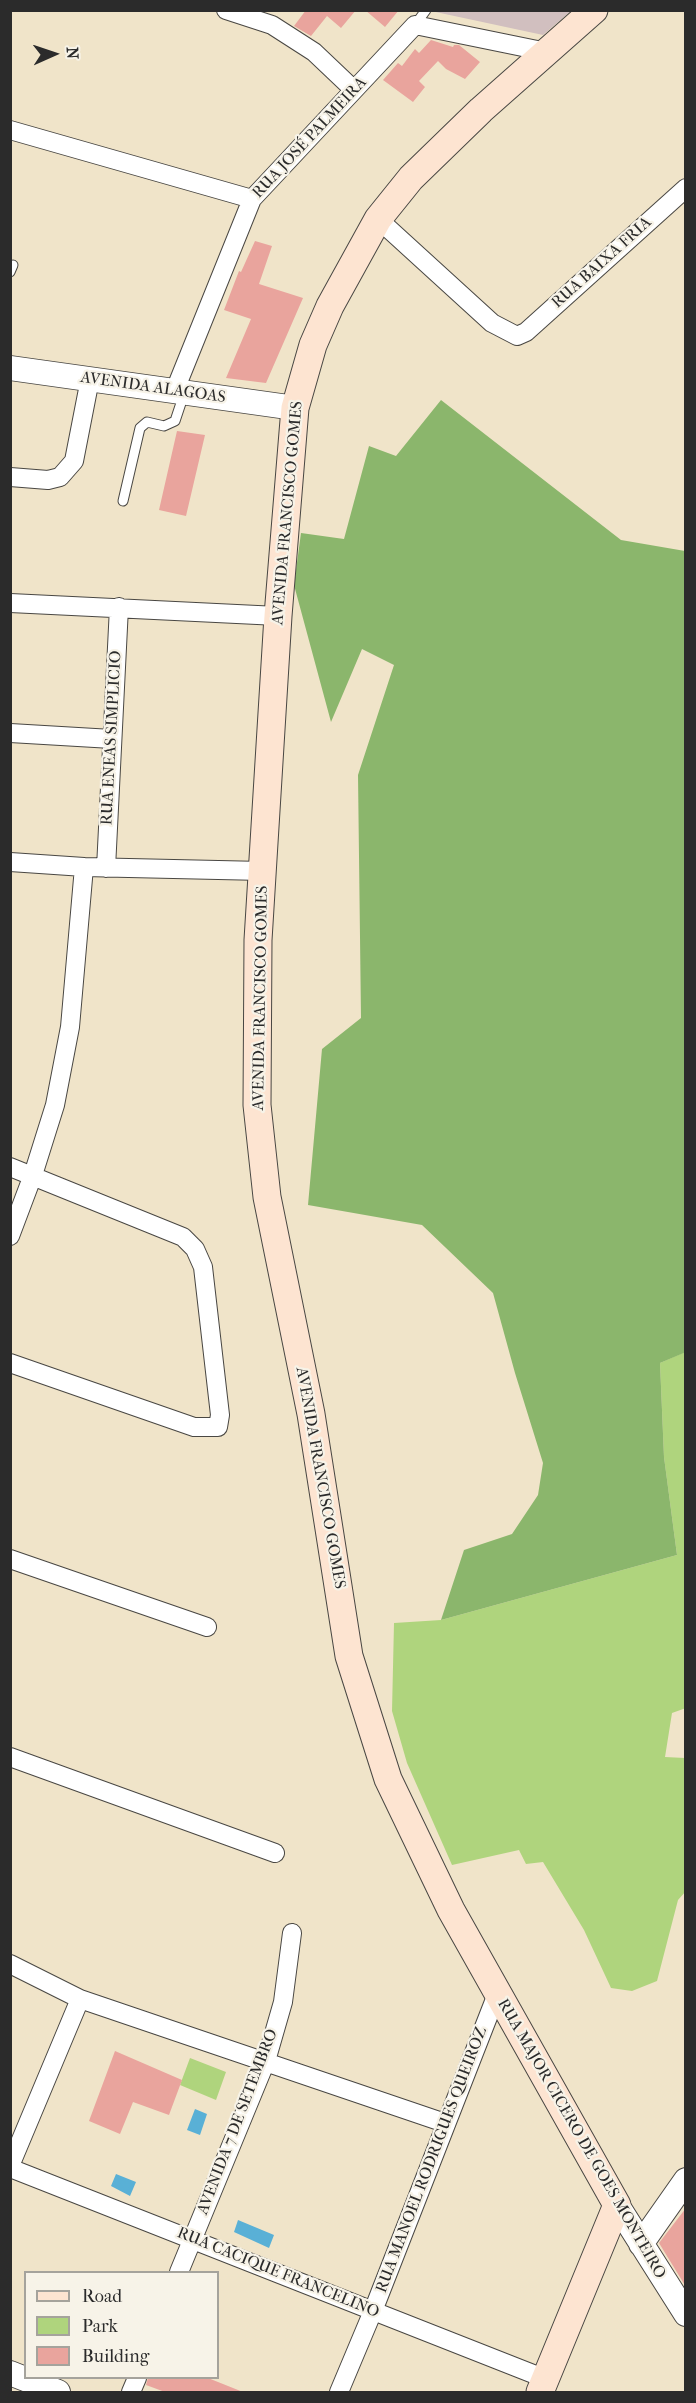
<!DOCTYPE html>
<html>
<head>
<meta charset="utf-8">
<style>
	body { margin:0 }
	#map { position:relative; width:696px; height:2403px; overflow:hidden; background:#f0e4c9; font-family:"IM FELL French Canon",serif }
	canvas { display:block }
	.frame { position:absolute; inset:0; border:12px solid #2b2b2b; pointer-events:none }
	.legend { position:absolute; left:24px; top:2271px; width:195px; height:108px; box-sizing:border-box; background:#f7f3e8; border:2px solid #a5a39c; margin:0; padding:8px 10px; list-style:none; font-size:18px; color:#2b2b2b }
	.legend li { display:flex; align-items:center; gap:12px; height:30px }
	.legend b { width:30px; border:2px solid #a5a39c }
	.north { position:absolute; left:24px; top:24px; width:60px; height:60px; -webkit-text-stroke:4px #f7f3e8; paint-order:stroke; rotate:87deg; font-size:16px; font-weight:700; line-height:24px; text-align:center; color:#2b2b2b }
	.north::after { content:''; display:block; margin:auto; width:21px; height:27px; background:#2b2b2b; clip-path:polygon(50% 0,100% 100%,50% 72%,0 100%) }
</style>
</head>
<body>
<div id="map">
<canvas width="696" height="2403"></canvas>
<div class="frame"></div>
<ul class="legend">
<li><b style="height:8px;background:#fde4d1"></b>Road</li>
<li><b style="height:16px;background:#afd47d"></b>Park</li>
<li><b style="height:16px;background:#e9a49d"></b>Building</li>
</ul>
<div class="north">N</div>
</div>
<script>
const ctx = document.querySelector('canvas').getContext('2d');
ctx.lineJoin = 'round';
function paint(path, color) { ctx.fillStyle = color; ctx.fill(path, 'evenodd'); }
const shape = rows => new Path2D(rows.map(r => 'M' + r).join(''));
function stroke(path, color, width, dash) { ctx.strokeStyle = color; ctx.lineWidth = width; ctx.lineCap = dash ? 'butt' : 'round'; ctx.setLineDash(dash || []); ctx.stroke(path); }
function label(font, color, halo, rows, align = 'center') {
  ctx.font = font + ' "IM FELL French Canon",serif'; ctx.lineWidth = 4.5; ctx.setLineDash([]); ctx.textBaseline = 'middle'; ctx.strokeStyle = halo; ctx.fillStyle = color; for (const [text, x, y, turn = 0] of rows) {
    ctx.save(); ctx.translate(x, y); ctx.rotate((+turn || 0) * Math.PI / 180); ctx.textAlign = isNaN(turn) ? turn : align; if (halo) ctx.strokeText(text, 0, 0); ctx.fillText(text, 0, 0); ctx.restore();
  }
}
paint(shape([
	[431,11,571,10,571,11,543,35]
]), '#d1bfbf');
paint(shape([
	[685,1352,686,1708,672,1713,665,1757,685,1758,686,1891,678,1900,657,1981,632,1991,611,1988,584,1930,543,1862,526,1864,519,1850,452,1865,407,1763,392,1711,394,1623,441,1620,677,1555,664,1457,660,1363],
	[190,2058,226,2072,216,2100,180,2085]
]), '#afd47d');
paint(shape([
	[441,400,621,540,685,551,686,1352,660,1363,664,1457,677,1555,441,1620,464,1550,512,1534,538,1495,543,1463,515,1373,493,1293,422,1225,308,1205,322,1049,361,1018,358,775,394,665,362,649,331,722,294,585,301,533,344,539,369,446,396,456]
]), '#8bb66c');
paint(shape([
	[195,2109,207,2114,200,2135,187,2130],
	[116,2174,136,2182,130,2196,111,2186],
	[238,2220,274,2235,269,2248,234,2232]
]), '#59b0d6');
paint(shape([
	[306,10,356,10,341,28,327,16,311,36,294,26],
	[365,10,399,10,385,27],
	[431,40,453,47,454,45,459,45,480,62,465,79,446,69,438,61,419,81,425,87,413,102,383,80,398,63,402,66,415,49,419,53],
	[255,241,272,246,259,284,303,298,266,383,226,378,251,319,224,310,239,271,241,272],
	[177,431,205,435,186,516,159,510],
	[115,2051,182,2080,169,2115,133,2102,120,2134,89,2121],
	[686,2208,686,2287,659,2243],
	[148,2378,208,2378,243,2392,165,2392,146,2385]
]), '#e9a49d');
const service = shape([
	[415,25,426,10],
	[10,272,13,265],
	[123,501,140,428,147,422,164,426,175,421,184,394]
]);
const minor = shape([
	[226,10,272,25,314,52,354,90],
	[10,130,252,199],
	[378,219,492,323,517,336,526,332,686,188],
	[175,390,252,199,415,25,547,52],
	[10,477,48,480,60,477,74,461,90,379],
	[10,603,278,616],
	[10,733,112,739],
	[10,862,84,867,263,871],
	[106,868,119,607],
	[10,1167,183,1237,195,1249,203,1267,220,1415,218,1427,194,1427,10,1363],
	[10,1236,33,1175,55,1105,70,1027,84,867],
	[10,1559,207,1627],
	[10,1757,275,1853],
	[10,1964,80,1999,445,2123],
	[10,2166,80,1999],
	[10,2168,546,2379],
	[179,2272,266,2061,283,2002,292,1933],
	[131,2392,137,2378],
	[339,2392,373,2311,497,1994]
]);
const tertiary = shape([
	[10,368,295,408],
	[617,2205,686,2314],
	[641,2244,686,2180],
	[10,2373,58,2392]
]);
const secondary = shape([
	[540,2392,617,2205,451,1910,388,1779,349,1656,311,1414,267,1197,257,1105,258,940,278,616,295,408,313,345,330,306,378,219,411,178,481,110,594,10]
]);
stroke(service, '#494743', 11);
stroke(minor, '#494743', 20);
stroke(tertiary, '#494743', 26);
stroke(secondary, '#494743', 29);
stroke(service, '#fff', 9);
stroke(minor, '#fff', 18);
stroke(tertiary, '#fff', 24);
stroke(secondary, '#fde4d1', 27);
label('16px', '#2b2b2b', '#f7f3e8', [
	["RUA JOSÉ PALMEIRA",310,138,-47],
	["RUA BAIXA FRIA",602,263,-42],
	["AVENIDA ALAGOAS",153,388,8],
	["AVENIDA FRANCISCO GOMES",288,513,-85],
	["RUA ENEAS SIMPLICIO",112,738,-87],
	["AVENIDA FRANCISCO GOMES",261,998,-89],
	["AVENIDA FRANCISCO GOMES",320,1478,80],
	["AVENIDA 7 DE SETEMBRO",238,2122,-69],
	["RUA MAJOR CICERO DE GOES MONTEIRO",581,2139,60],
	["RUA MANOEL RODRIGUES QUEIROZ",432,2160,-69],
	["RUA CACIQUE FRANCELINO",278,2273,22]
]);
</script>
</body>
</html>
